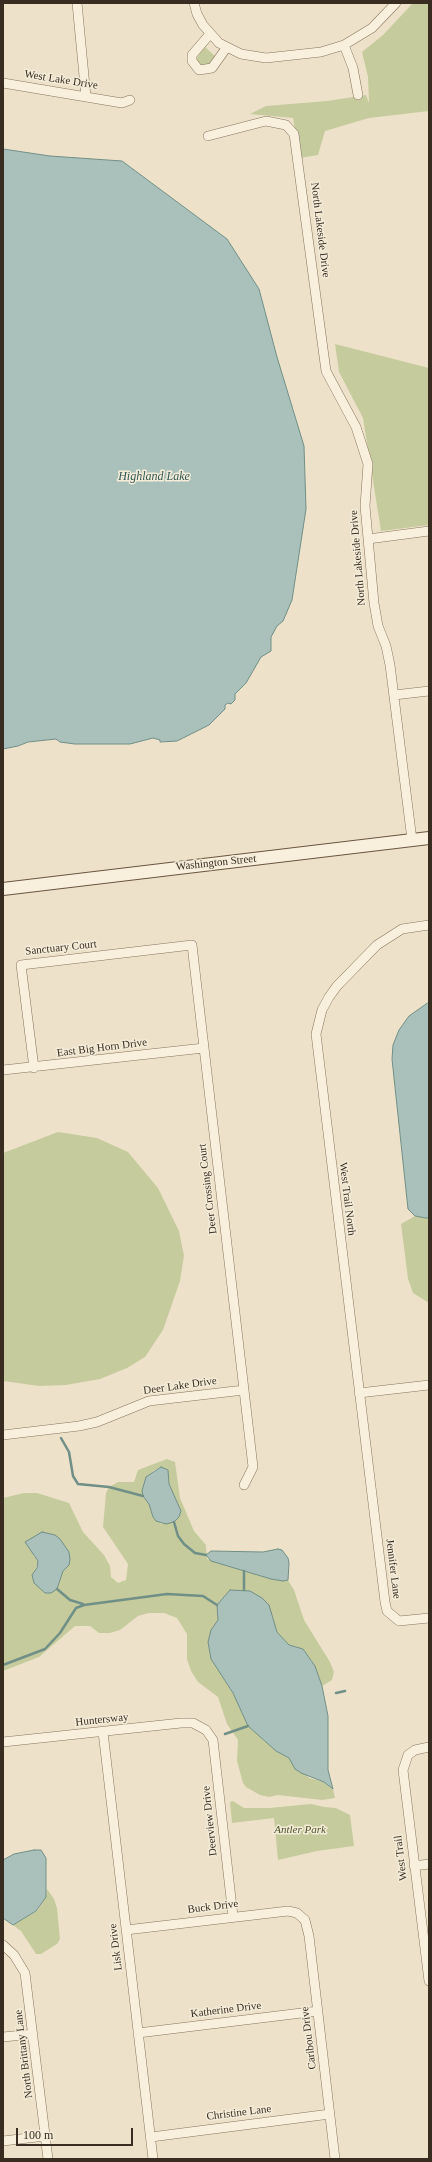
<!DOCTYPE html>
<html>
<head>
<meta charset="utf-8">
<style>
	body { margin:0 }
	#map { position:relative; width:432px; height:2162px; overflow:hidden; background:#ede2c9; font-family:"Times New Roman",serif }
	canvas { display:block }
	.frame { position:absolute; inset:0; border:4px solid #392d21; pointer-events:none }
	.scale { position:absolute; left:16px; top:2128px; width:117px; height:18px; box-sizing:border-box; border:2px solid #392d21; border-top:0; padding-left:5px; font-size:12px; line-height:14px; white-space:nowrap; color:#392d21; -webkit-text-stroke:3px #f4ecd8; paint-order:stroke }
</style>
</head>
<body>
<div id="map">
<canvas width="432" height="2162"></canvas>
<div class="frame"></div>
<div class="scale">100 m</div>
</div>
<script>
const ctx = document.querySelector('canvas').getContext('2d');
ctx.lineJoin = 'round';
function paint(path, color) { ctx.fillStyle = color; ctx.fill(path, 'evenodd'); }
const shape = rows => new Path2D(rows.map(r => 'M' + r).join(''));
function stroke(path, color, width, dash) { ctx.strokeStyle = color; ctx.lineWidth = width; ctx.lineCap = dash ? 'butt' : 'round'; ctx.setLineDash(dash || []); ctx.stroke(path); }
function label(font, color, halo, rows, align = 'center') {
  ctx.font = font + ' "Times New Roman",serif'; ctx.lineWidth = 3; ctx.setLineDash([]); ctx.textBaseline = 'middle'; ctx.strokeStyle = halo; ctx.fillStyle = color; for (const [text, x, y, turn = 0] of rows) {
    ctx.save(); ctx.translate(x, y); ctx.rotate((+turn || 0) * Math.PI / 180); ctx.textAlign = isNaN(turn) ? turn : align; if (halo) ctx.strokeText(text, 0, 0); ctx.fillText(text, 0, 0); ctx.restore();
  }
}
paint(shape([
	[413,3,429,3,429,111,369,118,325,131,318,155,300,158,293,118,250,114,266,106,327,101,366,95,369,103,368,77,362,52,383,35],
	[205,47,215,56,208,65,201,67,196,59],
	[335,344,429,368,429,525,381,531,363,418,339,372],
	[58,1132,97,1138,128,1152,158,1188,179,1231,184,1256,180,1281,163,1330,145,1357,127,1368,100,1379,66,1385,39,1386,3,1381,3,1153],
	[415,1216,429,1218,429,1303,413,1293,408,1279,401,1224],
	[167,1459,175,1462,180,1498,194,1531,206,1545,207,1559,271,1579,288,1580,294,1590,304,1620,330,1662,334,1672,332,1680,322,1686,315,1666,303,1649,289,1645,277,1632,268,1605,217,1605,218,1620,211,1630,223,1677,233,1693,248,1726,276,1751,289,1758,309,1778,324,1782,333,1789,335,1798,322,1800,278,1795,269,1797,260,1795,246,1787,243,1783,237,1761,238,1740,227,1724,218,1697,198,1682,191,1671,187,1659,187,1634,177,1618,164,1613,149,1613,138,1616,120,1630,110,1633,99,1633,90,1626,75,1626,39,1657,3,1671,3,1498,24,1493,37,1493,69,1503,83,1532,104,1555,110,1566,111,1577,118,1583,126,1580,128,1564,103,1527,106,1493,109,1487,118,1482,134,1482,138,1470],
	[161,1467,168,1471,169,1484,180,1511,162,1524,153,1517,149,1504,143,1496,153,1471],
	[60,1539,69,1565,63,1571,57,1589,35,1572,38,1561,33,1555],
	[233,1801,244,1808,269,1808,311,1804,324,1807,336,1808,350,1815,354,1846,317,1851,278,1860,274,1818,232,1823,230,1802],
	[47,1889,54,1899,57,1908,60,1939,57,1944,41,1954,36,1954,21,1931,13,1925,37,1911,46,1897]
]), '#c6cb9d');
const water = shape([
	[3,149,50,156,122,161,227,239,259,289,277,357,304,446,306,509,292,600,283,621,277,626,271,637,271,651,261,657,246,683,235,694,235,700,231,704,228,703,225,705,225,709,209,725,177,741,160,742,160,740,153,738,130,744,75,744,60,742,56,739,28,742,18,746,3,749,3,149],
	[429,1002,429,1218,426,1218,415,1216,408,1209,392,1059,393,1045,399,1030,409,1016,429,1002],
	[161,1467,168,1470,169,1484,181,1511,179,1517,174,1522,166,1524,156,1521,153,1517,149,1504,143,1496,142,1491,146,1477,161,1467],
	[42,1532,55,1535,60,1539,69,1552,70,1559,69,1565,63,1571,57,1589,51,1593,45,1593,34,1583,32,1575,37,1568,38,1561,25,1542,42,1532],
	[278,1549,282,1550,288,1558,289,1563,288,1580,283,1581,271,1579,211,1561,206,1555,211,1551,263,1552,278,1549],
	[230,1590,250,1591,262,1598,269,1605,277,1632,289,1645,303,1649,315,1666,322,1686,328,1716,328,1770,333,1789,324,1782,301,1773,295,1769,289,1758,276,1751,248,1726,233,1693,211,1659,208,1642,211,1630,218,1620,217,1605,230,1590],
	[34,1850,41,1850,46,1858,46,1897,36,1911,13,1925,3,1918,3,1860,14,1854,34,1850]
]);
paint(water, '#a9c1ba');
stroke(water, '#708f87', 1);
stroke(shape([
	[61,1438,69,1452,73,1476,78,1484,109,1487,143,1496],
	[174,1522,178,1536,184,1544,195,1553,206,1555],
	[57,1589,70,1600,83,1604],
	[244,1590,244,1571],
	[3,1665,45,1649,60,1633,76,1608,84,1605,167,1594,203,1596,217,1605],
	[336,1693,345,1691],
	[225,1734,248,1726]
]), '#708f87', 2.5);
const street = shape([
	[77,3,86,97],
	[194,3,197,14,203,25,219,43,241,54,266,58,321,52,344,45,372,28,396,3],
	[210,34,192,55,192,61,199,70,212,68,227,47],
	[344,45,353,68,358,95],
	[3,83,122,103,130,100],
	[208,136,266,121,286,125,294,134,326,371,356,427,368,464,365,506,374,603,378,626,386,646,390,665,412,840],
	[368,539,429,531],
	[394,695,429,691],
	[429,925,402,929,377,945,337,986,329,997,322,1010,316,1034,385,1602,387,1611,399,1621,429,1618],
	[34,1068,21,965,192,945,253,1467,244,1485],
	[3,1070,204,1048],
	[359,1393,429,1385],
	[3,1435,79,1426,97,1422,149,1401,244,1390],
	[103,1732,153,2159],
	[3,1742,181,1723,193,1723,206,1730,213,1740,214,1749,233,1916],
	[429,1747,415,1750,408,1755,403,1770,429,1981],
	[414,1866,429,1864],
	[126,1930,288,1911,297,1913,305,1920,309,1936,335,2159],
	[3,1945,14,1955,25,1973,48,2159],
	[138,2033,318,2011],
	[3,2037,33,2034],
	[151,2137,330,2114],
	[3,2141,45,2136]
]);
const secondary = shape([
	[3,889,429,838]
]);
stroke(street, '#88745e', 10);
stroke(secondary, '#6a5541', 14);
stroke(street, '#f8efdc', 9);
stroke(secondary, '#f8efdc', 12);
label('11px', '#392d21', '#f4ecd8', [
	["West Lake Drive",61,80,9],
	["North Lakeside Drive",320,230,83],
	["North Lakeside Drive",358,558,-95],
	["Washington Street",216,863,-6],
	["Sanctuary Court",61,948,-6],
	["East Big Horn Drive",102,1048,-7],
	["Deer Crossing Court",208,1189,-97],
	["West Trail North",347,1199,83],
	["Deer Lake Drive",180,1386,-8],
	["Jennifer Lane",393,1569,83],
	["Huntersway",102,1720,-6],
	["Deerview Drive",210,1821,-96],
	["West Trail",401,1858,-97],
	["Buck Drive",213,1907,-7],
	["Lisk Drive",116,1947,-97],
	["Katherine Drive",226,2010,-7],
	["Caribou Drive",309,2038,-97],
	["North Brittany Lane",24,2054,-97],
	["Christine Lane",239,2113,-7]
]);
label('italic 11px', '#4a5529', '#f4ecd8', [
	["Antler Park",300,1830]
]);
label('italic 12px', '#315855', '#f4ecd8', [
	["Highland Lake",154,477]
]);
</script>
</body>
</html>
